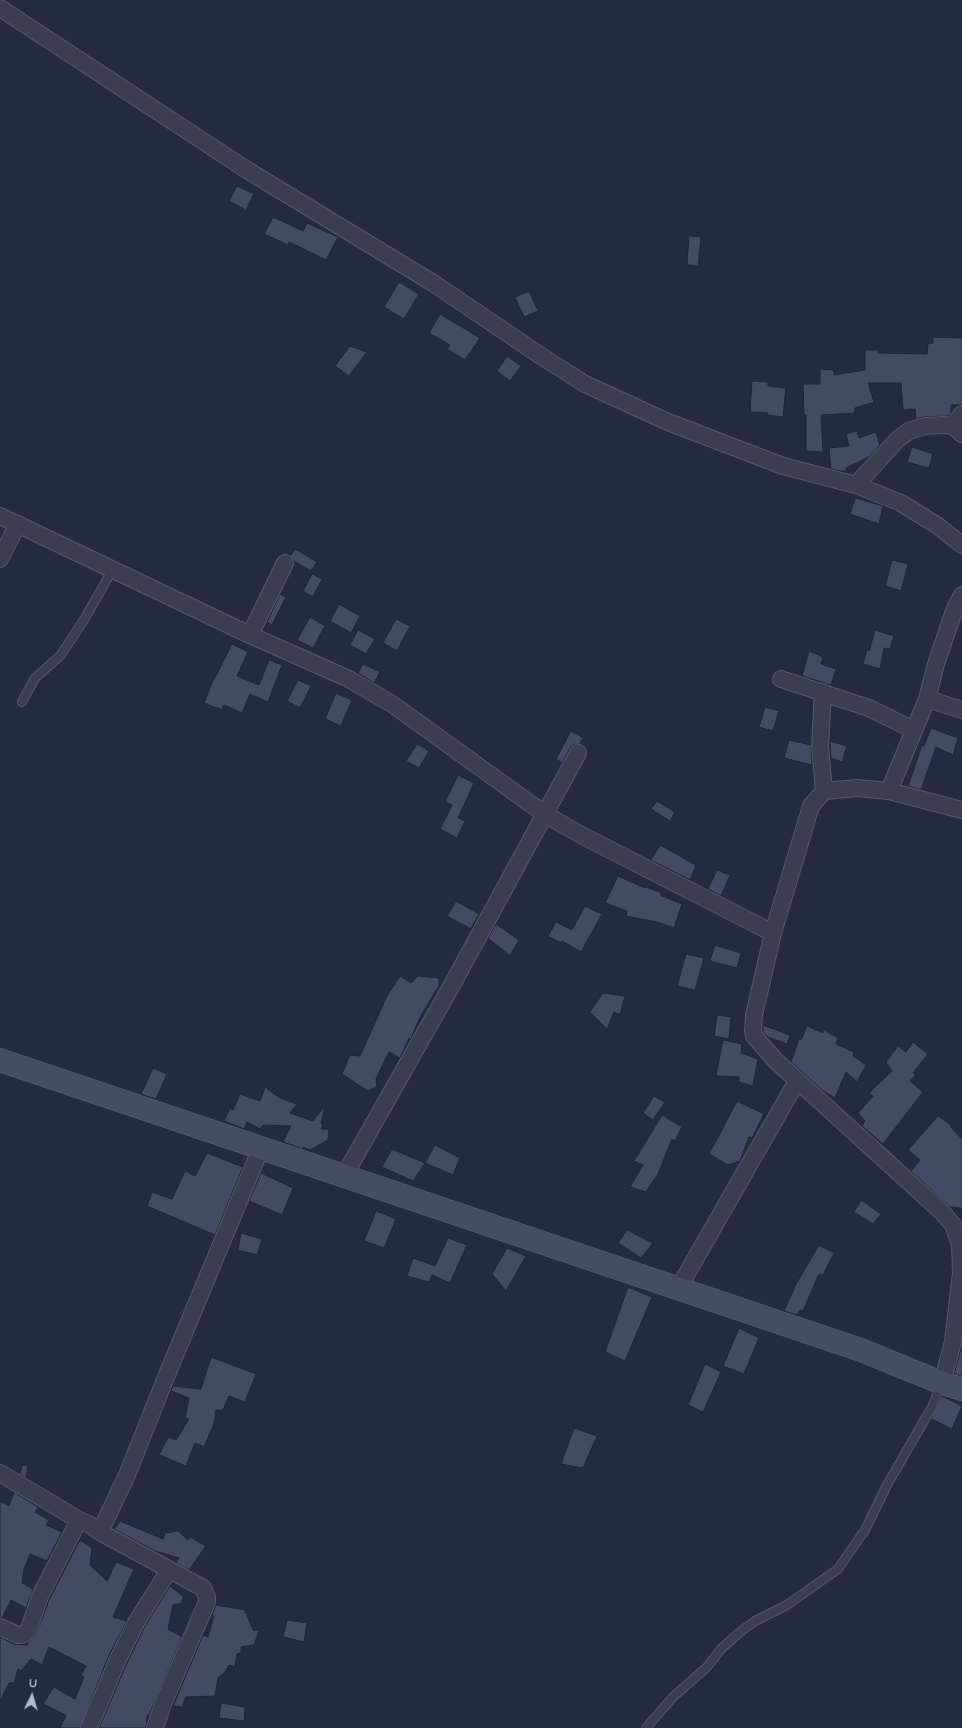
<!DOCTYPE html>
<html>
<head>
<meta charset="utf-8">
<style>
	body { margin:0 }
	#map { position:relative; width:962px; height:1728px; overflow:hidden; background:#242b41; font-family:"Varela Round",sans-serif }
	canvas { display:block }
	.north { position:absolute; left:12px; top:1676px; width:40px; height:40px; -webkit-text-stroke:3px #1d2336; paint-order:stroke; rotate:5deg; font-size:11px; font-weight:700; line-height:16px; text-align:center; color:#b5b9cb }
	.north::after { content:''; display:block; margin:auto; width:14px; height:18px; background:#b5b9cb; clip-path:polygon(50% 0,100% 100%,50% 72%,0 100%) }
</style>
</head>
<body>
<div id="map">
<canvas width="962" height="1728"></canvas>
<div class="north">U</div>
</div>
<script>
const ctx = document.querySelector('canvas').getContext('2d');
ctx.lineJoin = 'round';
function paint(path, color) { ctx.fillStyle = color; ctx.fill(path, 'evenodd'); }
const shape = rows => new Path2D(rows.map(r => 'M' + r).join(''));
function stroke(path, color, width, dash) { ctx.strokeStyle = color; ctx.lineWidth = width; ctx.lineCap = dash ? 'butt' : 'round'; ctx.setLineDash(dash || []); ctx.stroke(path); }
const building = shape([
	[237,186,254,194,246,210,229,201,237,186],
	[273,217,303,231,307,223,338,237,326,260,289,242,288,245,264,234,273,217],
	[689,236,701,237,698,266,687,265,689,236],
	[399,282,419,294,404,319,384,307,399,282],
	[529,291,538,311,524,317,515,297,529,291],
	[440,314,480,338,465,360,447,349,450,345,429,333,440,314],
	[933,337,962,338,962,405,951,405,951,413,949,416,924,417,916,419,915,409,903,410,901,383,868,383,874,402,855,408,855,413,821,415,823,452,806,451,806,415,804,415,803,384,820,384,820,369,834,370,834,375,865,370,865,350,878,350,878,353,927,354,928,343,933,343,933,337],
	[350,346,367,352,349,376,335,366,350,346],
	[507,356,521,366,510,381,497,371,507,356],
	[752,381,768,382,768,386,786,388,783,417,767,415,768,413,750,412,752,381],
	[857,431,859,438,876,432,880,445,869,457,846,468,847,471,840,471,831,469,829,448,849,446,846,434,857,431],
	[912,447,933,454,929,468,907,462,912,447],
	[855,498,883,506,879,524,850,514,855,498],
	[295,549,317,562,311,571,294,561,290,556,295,549],
	[892,560,908,564,901,591,885,586,892,560],
	[312,574,322,579,313,597,303,591,312,574],
	[280,594,286,597,272,625,267,622,280,594],
	[339,604,360,616,351,633,330,621,339,604],
	[310,617,325,626,313,648,297,640,310,617],
	[396,619,410,626,397,651,383,643,396,619],
	[358,630,375,639,366,654,350,645,358,630],
	[875,630,894,636,890,649,884,648,880,669,863,664,867,650,869,651,875,630],
	[232,644,248,652,237,676,259,685,269,660,282,665,268,702,250,694,242,713,224,705,222,710,204,703,213,680,214,680,232,644],
	[809,651,823,657,821,664,836,669,831,685,802,676,809,651],
	[363,664,380,672,374,683,358,673,363,664],
	[298,680,311,686,300,708,287,701,298,680],
	[336,693,352,700,341,726,325,719,336,693],
	[765,707,779,711,773,731,759,727,765,707],
	[931,728,958,738,953,755,936,747,921,790,908,786,922,745,924,746,931,728],
	[571,731,583,738,580,744,573,745,570,748,562,763,556,759,571,731],
	[789,740,811,745,812,765,784,758,789,740],
	[830,741,847,746,842,762,831,758,830,741],
	[417,744,429,751,419,768,406,761,417,744],
	[458,775,474,783,458,818,465,821,457,838,440,829,452,805,445,802,458,775],
	[657,801,675,812,670,821,651,809,657,801],
	[660,845,696,865,690,880,651,860,660,845],
	[717,870,730,875,721,896,708,889,717,870],
	[618,876,645,888,646,887,662,893,660,895,682,904,674,928,657,922,626,916,627,911,605,903,618,876],
	[456,901,479,914,471,929,447,916,456,901],
	[585,906,602,914,581,952,562,941,561,943,548,936,556,922,572,930,585,906],
	[496,924,519,940,510,956,488,938,496,924],
	[715,945,741,953,737,968,710,961,715,945],
	[686,954,704,958,695,990,677,986,686,954],
	[400,976,411,983,418,976,439,978,439,987,436,990,419,1019,412,1036,411,1039,409,1038,400,1058,389,1052,376,1079,377,1087,368,1091,342,1074,350,1055,360,1056,387,996,400,976],
	[603,993,625,996,620,1015,614,1012,607,1029,590,1012,603,993],
	[717,1015,731,1017,729,1039,714,1036,717,1015],
	[763,1025,790,1035,787,1044,768,1037,763,1032,763,1025],
	[807,1026,823,1033,824,1030,838,1038,836,1044,854,1052,853,1056,866,1065,857,1082,846,1072,835,1098,823,1091,791,1062,799,1039,801,1040,807,1026],
	[723,1040,742,1044,741,1053,758,1059,753,1086,739,1082,739,1077,716,1076,723,1040],
	[913,1042,928,1054,913,1073,916,1075,910,1081,923,1092,883,1144,862,1126,865,1121,858,1113,873,1096,869,1093,892,1071,886,1062,898,1046,906,1052,913,1042],
	[153,1068,167,1074,156,1099,141,1094,153,1068],
	[265,1087,280,1098,297,1104,290,1113,313,1121,325,1106,321,1124,323,1125,321,1129,329,1129,328,1140,310,1150,303,1147,303,1149,283,1142,291,1126,263,1125,260,1129,247,1122,244,1129,224,1121,230,1108,233,1110,240,1094,260,1101,265,1087],
	[654,1096,665,1102,653,1120,643,1113,654,1096],
	[737,1101,764,1114,752,1138,749,1137,740,1161,728,1165,709,1154,737,1101],
	[662,1115,682,1127,675,1141,672,1139,658,1174,646,1192,630,1187,643,1165,634,1161,662,1115],
	[938,1116,951,1125,950,1126,962,1139,962,1208,950,1207,911,1171,920,1160,908,1150,938,1116],
	[435,1145,460,1158,453,1175,425,1163,435,1145],
	[392,1149,425,1163,413,1181,382,1167,392,1149],
	[207,1153,243,1167,215,1235,147,1206,152,1192,172,1199,185,1171,195,1176,207,1153],
	[261,1173,293,1188,282,1215,249,1201,261,1173],
	[861,1200,881,1214,873,1224,854,1212,861,1200],
	[376,1211,396,1219,384,1248,364,1241,376,1211],
	[627,1230,653,1243,641,1258,618,1243,627,1230],
	[241,1233,262,1239,257,1255,238,1250,241,1233],
	[448,1238,467,1245,450,1283,432,1275,429,1282,407,1276,413,1258,435,1266,448,1238],
	[819,1245,834,1253,823,1275,819,1274,803,1311,800,1310,797,1315,784,1311,796,1284,819,1245],
	[507,1248,526,1256,506,1291,492,1274,507,1248],
	[628,1287,652,1297,625,1361,605,1352,628,1287],
	[739,1328,759,1338,744,1374,723,1366,739,1328],
	[962,1345,962,1376,954,1374,962,1345],
	[211,1357,256,1374,245,1402,229,1396,223,1410,216,1410,214,1424,204,1447,195,1443,186,1466,159,1455,168,1437,176,1440,189,1419,185,1418,189,1398,171,1391,173,1386,201,1389,211,1357],
	[705,1364,721,1372,703,1412,688,1405,705,1364],
	[942,1396,962,1406,952,1429,931,1419,942,1396],
	[574,1428,597,1436,583,1468,561,1464,574,1428],
	[22,1465,28,1466,26,1478,20,1474,22,1465],
	[14,1492,38,1507,35,1512,49,1520,46,1525,62,1532,47,1561,30,1554,24,1569,22,1583,33,1589,26,1608,11,1600,2,1618,0,1618,0,1501,9,1506,14,1492],
	[120,1521,163,1539,165,1533,178,1531,188,1540,190,1537,206,1546,189,1570,176,1563,179,1558,155,1551,114,1529,120,1521],
	[80,1540,92,1548,90,1565,107,1581,116,1562,134,1569,113,1617,127,1621,109,1655,80,1728,60,1728,66,1715,43,1704,54,1687,75,1699,84,1677,81,1675,86,1666,49,1647,42,1665,31,1659,21,1671,18,1669,14,1683,9,1683,0,1701,0,1637,14,1644,27,1645,28,1642,35,1638,49,1600,80,1540],
	[170,1586,183,1596,182,1603,173,1605,168,1629,182,1637,149,1715,147,1716,146,1728,99,1728,127,1663,145,1626,170,1586],
	[216,1605,245,1610,253,1630,259,1631,254,1645,241,1647,241,1653,237,1654,235,1667,229,1665,226,1671,218,1678,215,1696,186,1697,182,1707,173,1706,203,1635,208,1637,214,1616,212,1615,216,1605],
	[287,1620,307,1623,304,1642,283,1637,287,1620],
	[221,1703,245,1707,244,1721,219,1718,221,1703]
]);
paint(building, '#434a63');
stroke(building, '#1f2538', 1);
const lane = shape([
	[22,702,35,678,61,655,85,618,113,569],
	[646,1728,673,1697,707,1667,721,1649,740,1632,755,1621,787,1605,838,1569,865,1530,887,1485,932,1407,941,1384]
]);
const street = shape([
	[0,8,247,170,433,283,541,356,585,384,668,422,783,466,856,485,901,503,938,526,962,545],
	[953,426,962,414],
	[856,485,898,439,909,431,925,426,943,425,953,426,962,434],
	[0,516,250,635,349,679,392,704,546,815,583,836,773,933,754,1015,753,1031,754,1036,776,1061,942,1212,953,1225,960,1244,961,1273,953,1342,942,1383],
	[0,559,18,524],
	[250,635,285,563],
	[781,679,869,708,914,730],
	[823,692,820,746,824,791],
	[927,699,962,710],
	[889,791,927,699,936,664,954,611,962,595],
	[773,933,811,806,824,791,857,788,889,791,962,810],
	[344,1176,452,985,578,753],
	[678,1289,797,1081],
	[0,1473,79,1520,89,1524,100,1532],
	[0,1627,18,1635,21,1635,28,1632,40,1596,79,1520],
	[89,1728,118,1659,137,1621,169,1570],
	[155,1728,163,1704,207,1602,207,1597,203,1588,100,1532,127,1475,166,1377,261,1148]
]);
const secondary = shape([
	[0,1060,861,1350,942,1383,962,1389]
]);
stroke(lane, '#53596b', 10);
stroke(street, '#53596b', 18);
stroke(secondary, '#53596b', 24);
stroke(lane, '#393e51', 8);
stroke(street, '#393e51', 16);
stroke(secondary, '#464c64', 22);
</script>
</body>
</html>
